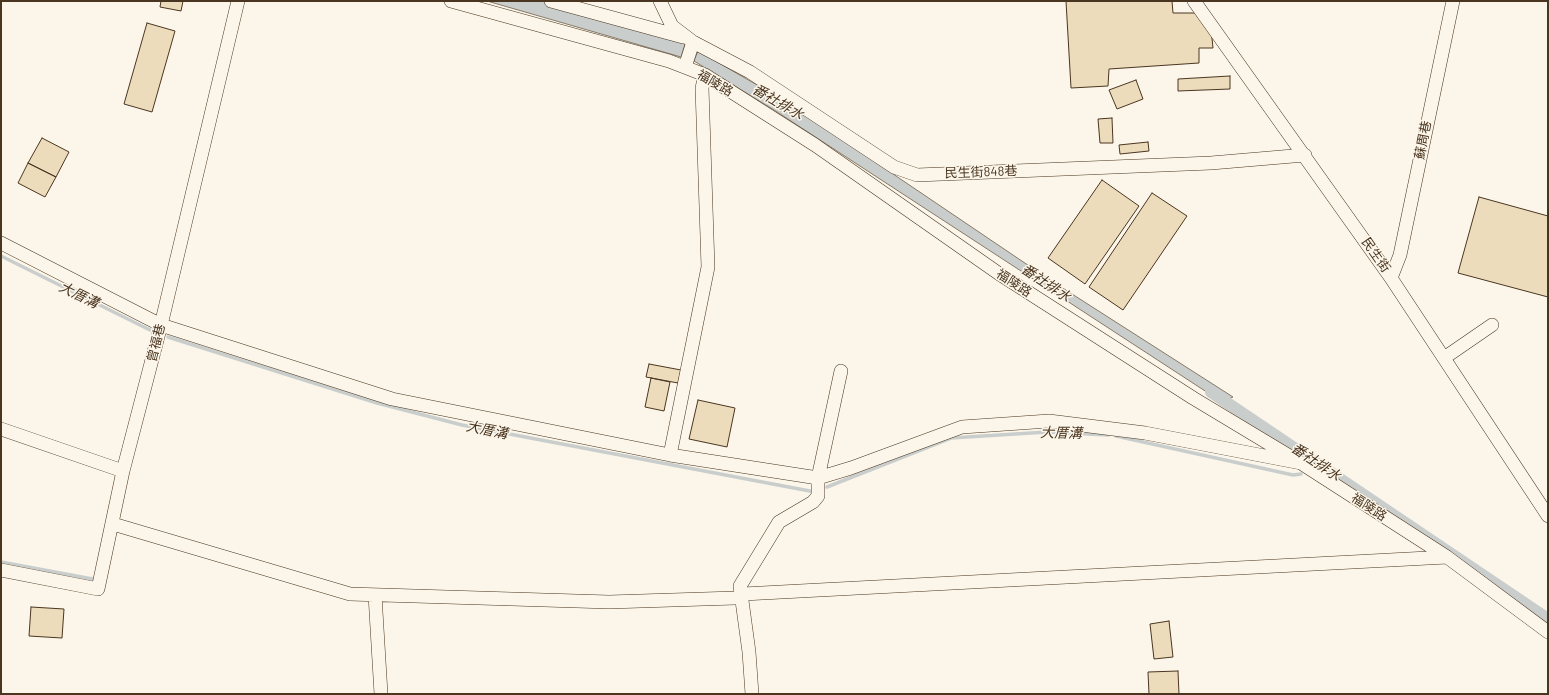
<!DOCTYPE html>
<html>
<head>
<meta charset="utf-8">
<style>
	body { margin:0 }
	#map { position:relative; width:1549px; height:695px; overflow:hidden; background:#fbf6e9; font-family:Barlow,sans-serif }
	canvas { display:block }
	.frame { position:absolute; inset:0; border:2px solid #4a3520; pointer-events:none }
</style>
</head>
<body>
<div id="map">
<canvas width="1549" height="695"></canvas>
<div class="frame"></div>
</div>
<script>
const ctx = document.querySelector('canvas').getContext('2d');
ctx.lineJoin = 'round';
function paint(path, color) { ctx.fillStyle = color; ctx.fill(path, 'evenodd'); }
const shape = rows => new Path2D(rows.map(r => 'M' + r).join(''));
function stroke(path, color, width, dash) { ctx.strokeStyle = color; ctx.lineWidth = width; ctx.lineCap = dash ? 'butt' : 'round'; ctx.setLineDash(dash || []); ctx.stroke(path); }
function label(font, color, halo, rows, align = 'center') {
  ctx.font = font + ' Barlow,"Noto Sans TC",sans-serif'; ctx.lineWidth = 3; ctx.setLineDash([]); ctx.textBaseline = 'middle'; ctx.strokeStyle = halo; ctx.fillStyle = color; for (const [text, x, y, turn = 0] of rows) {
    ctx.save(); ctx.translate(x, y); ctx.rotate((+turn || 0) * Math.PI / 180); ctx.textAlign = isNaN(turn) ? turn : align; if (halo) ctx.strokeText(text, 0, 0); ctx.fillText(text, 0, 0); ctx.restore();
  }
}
const water = shape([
	[487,1,545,1,584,11,685,44,681,57,487,1],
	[698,51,785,101,1047,278,1233,397,1222,402,774,110,694,61,698,51]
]);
paint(water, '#c9cecd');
stroke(water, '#887966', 1);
stroke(shape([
	[1,256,156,333],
	[168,337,377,403,462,425,815,492],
	[1116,436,1293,475,1301,474],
	[1329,471,1330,471],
	[827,487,951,438,1047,432,1108,435],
	[1,562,98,580]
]), '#c9cecd', 3.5);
stroke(shape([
	[1211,392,1548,619]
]), '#c9cecd', 12);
const building = shape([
	[161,1,183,1,181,11,160,7,161,1],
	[1066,1,1172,1,1173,13,1196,13,1211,29,1213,48,1199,48,1199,63,1109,69,1108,86,1071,88,1066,1],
	[147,23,175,31,152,112,124,104,147,23],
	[1230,76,1230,89,1178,91,1178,79,1230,76],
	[1136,80,1143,99,1117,109,1109,90,1136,80],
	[1112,118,1113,143,1100,143,1098,119,1112,118],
	[42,138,69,152,56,177,28,163,42,138],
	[1148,142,1149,151,1120,154,1119,145,1148,142],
	[28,163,56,177,45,197,18,183,28,163],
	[1102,180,1139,206,1085,284,1048,258,1102,180],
	[1152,193,1187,216,1123,310,1089,287,1152,193],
	[1479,197,1548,216,1548,297,1458,273,1479,197],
	[649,364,681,370,678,383,646,377,649,364],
	[651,378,670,382,664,411,645,407,651,378],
	[698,400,735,408,727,447,689,439,698,400],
	[31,607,64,609,62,638,29,636,31,607],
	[1169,621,1173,657,1154,659,1150,624,1169,621],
	[1178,671,1179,694,1149,694,1148,672,1178,671]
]);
paint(building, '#ecdcbc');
stroke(building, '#4a3520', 1);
const minor = shape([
	[451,1,669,61,705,75,815,145,998,273,1193,398,1301,463,1447,557,1548,632],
	[551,1,683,37],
	[660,1,672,26,693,42,750,72,894,167,917,175,1211,163,1305,155],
	[1194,1,1391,278,1548,516],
	[685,67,693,42],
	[1,243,161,325,392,399,670,455,818,478,851,468,962,427,1049,421,1145,433,1301,463],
	[1391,278,1400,255,1453,1],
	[1444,358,1492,325],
	[1,429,123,471],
	[670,455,708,267,702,88,705,75],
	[113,524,350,594,609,602,735,598,743,594,1447,557],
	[1,570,98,589,123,471,161,325,238,1],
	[375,595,381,694],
	[752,694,749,652,740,586,779,522,813,502,818,496,818,478,841,371]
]);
stroke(minor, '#4a3520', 14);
stroke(minor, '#fbf6e9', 13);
label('13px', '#4a3520', '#fbf6e9', [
	["福陵路",715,83,30],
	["蘇周巷",1423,140,-79],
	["民生街848巷",981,172,-2],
	["民生街",1376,255,55],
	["福陵路",1014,283,33],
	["曾福巷",156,343,-76],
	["福陵路",1369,507,33]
]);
label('italic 14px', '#4a3520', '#fbf6e9', [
	["番社排水",778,102,30],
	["番社排水",1046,283,34],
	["大厝溝",79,295,26],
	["大厝溝",487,430,11],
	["大厝溝",1061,433,1],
	["番社排水",1316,462,34]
]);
</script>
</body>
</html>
